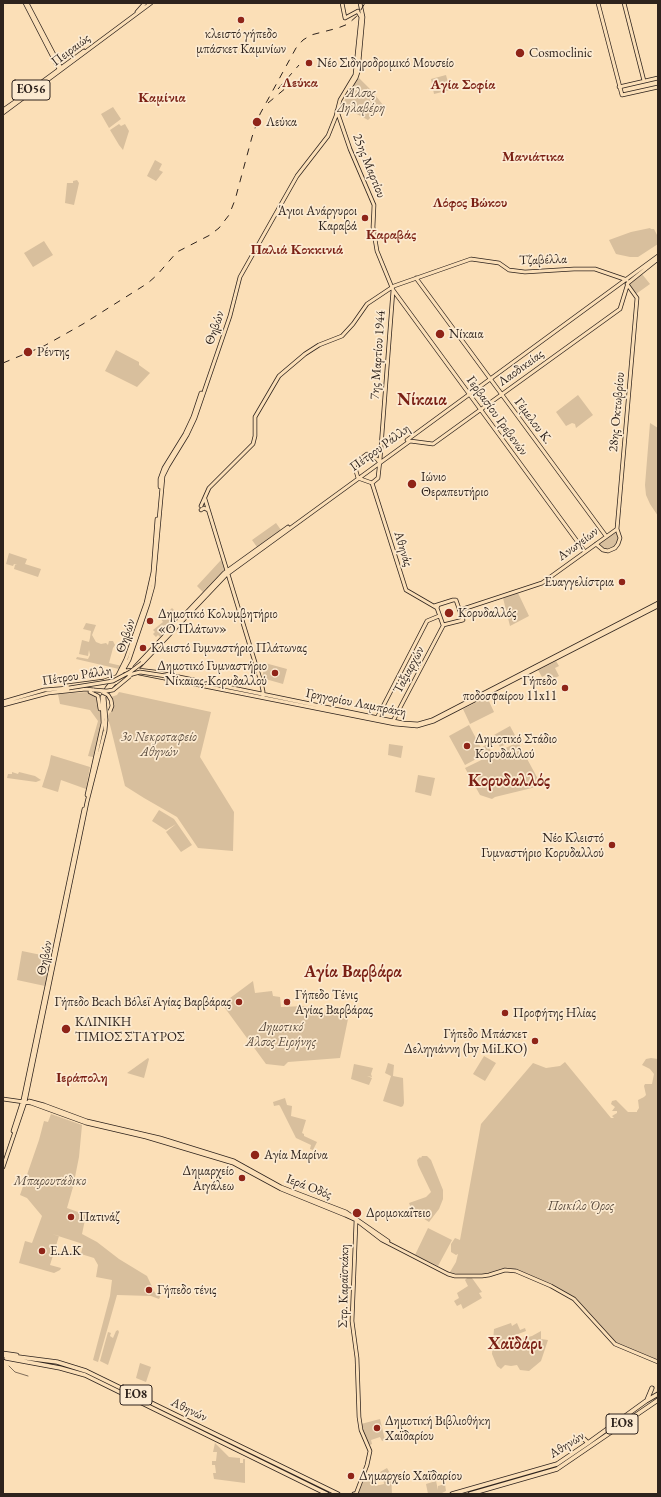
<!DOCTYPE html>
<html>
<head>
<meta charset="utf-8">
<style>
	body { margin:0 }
	#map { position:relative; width:661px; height:1497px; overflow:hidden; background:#fbdfb7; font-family:"EB Garamond",serif }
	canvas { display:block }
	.frame { position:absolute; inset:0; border:4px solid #2e231d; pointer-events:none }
</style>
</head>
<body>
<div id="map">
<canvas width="661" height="1497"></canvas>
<div class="frame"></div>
</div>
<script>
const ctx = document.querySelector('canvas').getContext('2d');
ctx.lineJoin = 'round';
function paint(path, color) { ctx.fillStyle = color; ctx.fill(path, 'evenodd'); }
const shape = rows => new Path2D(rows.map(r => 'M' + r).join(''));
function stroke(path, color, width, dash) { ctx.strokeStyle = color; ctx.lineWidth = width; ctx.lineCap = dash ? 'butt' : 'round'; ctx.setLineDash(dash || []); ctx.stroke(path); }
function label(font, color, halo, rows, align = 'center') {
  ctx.font = font + ' "EB Garamond",serif'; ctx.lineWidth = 3.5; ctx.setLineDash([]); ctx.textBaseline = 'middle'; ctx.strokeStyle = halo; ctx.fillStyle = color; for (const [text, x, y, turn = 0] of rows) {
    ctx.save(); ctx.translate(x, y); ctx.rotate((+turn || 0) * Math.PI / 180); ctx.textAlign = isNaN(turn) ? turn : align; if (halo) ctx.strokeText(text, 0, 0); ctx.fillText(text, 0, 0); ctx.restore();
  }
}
paint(shape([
	[446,75,450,90,434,94,431,79],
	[359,78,372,91,383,105,368,120,342,106,347,95],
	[113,107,121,119,109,128,101,114],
	[119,124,121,126,125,124,129,131,123,150,119,145,110,130],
	[155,160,162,164,159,170,163,172,156,181,147,176],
	[77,180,79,183,74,205,65,203,67,183,73,183,73,181],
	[650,228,651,229,654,229,658,237,658,244,638,257,630,257,616,254,609,240,631,232],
	[44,241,53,255,33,267,24,253],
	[642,274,650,284,636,294,629,284],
	[116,350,139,362,139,365,150,373,137,387,105,371],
	[578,395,593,415,576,428,575,424,572,423,566,426,556,412],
	[650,423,658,428,658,516,650,504,646,495,645,485],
	[276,523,281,530,257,547,252,540],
	[616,530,619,539,618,543,614,547,604,549,598,544],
	[9,553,27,559,25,564,41,569,38,577,14,569,15,565,17,565,14,564,13,566,6,564],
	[221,560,225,569,203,592,197,586],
	[518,593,529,616,510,626,503,598],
	[172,608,181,617,170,628,167,625,169,628,160,637,158,635,156,637,153,634,155,632,153,630,163,622,161,619],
	[86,623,96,625,92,635,96,642,101,644,106,643,108,645,109,641,113,641,115,645,113,648,109,663,122,666,119,669,76,659,77,657,88,659,90,655,89,650,88,656,79,654,82,640,89,642,90,638,91,631,83,629],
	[556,661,559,666,555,668,559,676,555,678,556,681,554,682,549,673,542,677,538,670],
	[265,663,287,669,283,684,262,678],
	[89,692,97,695,101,716,100,731,93,757,88,756,98,721,90,710,60,704,58,694],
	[119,692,211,712,200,757,234,812,233,851,198,848,177,817,144,798,125,786,110,725,107,718,110,712,111,697,117,695],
	[487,697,494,712,470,724,463,709],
	[469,725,481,748,487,744,491,751,465,765,449,736],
	[510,726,517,739,500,747,494,735],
	[518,742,539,781,536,787,495,797,492,799,480,795,465,768],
	[389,744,403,746,401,758,388,755],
	[51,755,90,767,86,789,61,780,58,792,42,787,49,765],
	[12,772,18,774,19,772,35,776,41,780,36,782,7,778,8,774,12,774],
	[418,775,435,778,431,796,415,792],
	[159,810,174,819,192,845,181,852,166,832,176,824,166,830,152,821],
	[22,951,51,957,45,986,17,980],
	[253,981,255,993,272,991,273,996,280,997,281,1007,305,1006,325,1013,327,1006,343,1010,342,1018,348,1019,340,1058,288,1062,284,1066,266,1064,222,1004],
	[484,1056,496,1063,485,1081,473,1074],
	[148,1058,149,1059,144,1078,127,1073],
	[651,1058,658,1059,658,1362,617,1346,576,1298,550,1283,510,1268,503,1268,485,1274,457,1274,450,1272,456,1262,458,1254,456,1255,451,1252,451,1244,455,1238,460,1240,481,1124,533,1063,546,1068,560,1066,565,1062,611,1118,614,1118,612,1116,617,1113,617,1111,612,1111,615,1107,611,1104,612,1101,616,1100,628,1112,637,1112,637,1111,639,1108,638,1100,644,1097,646,1095,644,1086,645,1084,652,1084,654,1074,650,1069,642,1065,646,1059],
	[388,1063,394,1065,393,1076,403,1078,404,1103,403,1106,401,1107,383,1101,391,1076,385,1073],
	[354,1064,373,1068,371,1074,372,1077,367,1076,372,1078,369,1085,351,1079],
	[285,1098,287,1105,292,1106,291,1116,306,1120,302,1133,304,1134,304,1136,317,1142,313,1150,310,1149,311,1145,296,1138,280,1106,279,1105,274,1106,273,1102],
	[51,1114,82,1125,79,1157,73,1187,67,1208,86,1215,82,1234,97,1242,119,1259,142,1273,147,1276,155,1293,159,1294,160,1297,159,1299,151,1296,117,1295,98,1362,93,1360,110,1296,112,1280,96,1277,98,1265,94,1258,81,1254,83,1244,52,1234,59,1236,50,1265,61,1268,60,1270,54,1273,19,1263,25,1241,32,1243,42,1216,27,1198,20,1195,39,1140,44,1121,48,1122],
	[422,1156,427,1156,431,1160,443,1190,443,1199,439,1209,429,1222,418,1215,420,1213,418,1209,412,1211,409,1203,426,1197,431,1192,418,1165,417,1160,420,1157,421,1158],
	[428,1228,452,1240,438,1266,415,1255],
	[467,1278,472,1278,482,1292,479,1293,482,1298,463,1309,461,1304,457,1306,454,1301,459,1298,457,1293,468,1286,465,1280],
	[511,1323,512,1326,517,1323,520,1330,525,1328,526,1331,513,1336,517,1340,532,1336,541,1331,541,1339,548,1340,541,1361,529,1371,520,1370,517,1365,511,1366,505,1365,501,1369,497,1366,492,1354,494,1329],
	[118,1330,119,1332,108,1365,100,1361,108,1332,111,1333,110,1336,113,1338,116,1331],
	[140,1363,151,1367,146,1382,136,1378],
	[380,1419,385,1440,382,1441,380,1437,371,1440,372,1444,370,1445,362,1431,361,1424],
	[215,1443,229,1457,240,1458,240,1463,243,1463,243,1459,245,1459,245,1483,214,1479,213,1473,216,1473,215,1465,212,1465,212,1461,216,1461,217,1452,213,1452],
	[387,1468,391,1475,392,1494,358,1494,365,1477,373,1479,375,1486,384,1484,383,1476,380,1472],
	[436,1481,438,1490,438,1486,445,1484,446,1491,440,1494,428,1494,426,1484]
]), '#d8bf9d');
stroke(shape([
	[9,1366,15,1372,28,1376]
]), '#7f6d5a', 1);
const major = shape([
	[25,3,59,69],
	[27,3,61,68],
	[342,3,345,18,358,11],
	[598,3,622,95,658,87],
	[624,3,644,81],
	[137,12,145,3],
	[351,86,356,78,358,72,363,17,360,3],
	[619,87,658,78],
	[31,90,84,51],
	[3,110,23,96],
	[337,111,350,149,374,205,373,227,377,251,393,290,380,460,378,478,372,483],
	[3,113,151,3],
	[416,278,606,536],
	[393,290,585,552],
	[407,440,658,256],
	[372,483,406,590,437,608],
	[372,483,358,478,354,464,367,454,377,459,380,463],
	[160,487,160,479,164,468,185,434,193,417,201,393],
	[205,499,261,682,263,691,263,696],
	[201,506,209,488,253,444,255,436,255,417,279,376,305,354,319,345,342,336,353,324,367,304,394,286,471,259,499,263,509,270,525,272,574,269,595,269,627,280],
	[201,510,204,508,208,510],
	[617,529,637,298,627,284],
	[596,544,603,550,608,551,615,548,618,544,620,538,617,529],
	[434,606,453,600,456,600,463,620,443,625,437,608,438,605],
	[460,610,542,583,617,529],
	[135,667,224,573,288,527],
	[122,671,138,670,155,672,403,723,418,724,432,720,658,603],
	[139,673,395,724,417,726,434,721,658,606],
	[132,674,226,575,410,441,433,444,620,309,628,283,658,259],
	[116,683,131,673],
	[66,686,104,681,115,677],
	[90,692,98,696,100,709],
	[3,702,44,690,69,688],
	[3,705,48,693,86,689,94,690],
	[377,718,427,621,439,616],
	[393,721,443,626],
	[87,795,103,723,102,697,107,688,118,675,126,659,146,603,153,572,157,519],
	[3,1099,31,1103,86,1123,146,1137,233,1163,281,1189,345,1215,356,1220,382,1240,448,1274,455,1276,482,1276,489,1275,505,1270,516,1271,551,1286,574,1299,615,1344,658,1362],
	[29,1101,44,1105,87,1121,160,1138,234,1161,281,1187,346,1212,388,1241],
	[13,1131,23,1100,84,809],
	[3,1167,25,1102,87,802,105,731,106,720,104,697,107,692,120,676,129,660,148,604,153,586,163,476,168,466,187,435,195,418,230,316,240,277,297,176,328,136,336,116,340,100,355,75,361,17,358,12],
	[356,1221,352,1321,357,1358,359,1417,361,1430,370,1451,367,1465,356,1494],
	[3,1353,17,1355]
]);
const highway = shape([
	[3,1355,57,1362,86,1371,338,1494],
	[6,1358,60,1368,85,1375,327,1494],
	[647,1400,652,1388],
	[584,1439,588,1443],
	[354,1494,355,1494],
	[452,1494,557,1464,588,1443,646,1401,658,1394],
	[470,1494,557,1469,658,1400]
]);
stroke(major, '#2e231d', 4.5);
stroke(highway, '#2e231d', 5);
stroke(major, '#fbdfb7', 3);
stroke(highway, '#fbdfb7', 3.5);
stroke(shape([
	[278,89,299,65],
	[268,103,293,82],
	[3,363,44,346,83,324,148,283,157,275,177,252,210,235,219,228,229,215,235,200,252,137,260,114,296,48,303,40,311,35,338,28,348,24,358,15,365,3]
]), '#2e231d', 1, [7, 7]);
const majorBridge = shape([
	[129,675,140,672,166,676],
	[69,688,113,681,130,672,142,663],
	[94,690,107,691,113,690,130,676],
	[102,692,108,695,111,700,112,706,110,711]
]);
stroke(majorBridge, '#2e231d', 4.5, []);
stroke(majorBridge, '#fbdfb7', 3);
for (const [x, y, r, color] of [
	[241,20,4,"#8f2418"],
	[520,53,5,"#8f2418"],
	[309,63,4,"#8f2418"],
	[257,122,5,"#8f2418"],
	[365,218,4,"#8f2418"],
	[440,334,5,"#8f2418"],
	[28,352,5,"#8f2418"],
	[412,484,5,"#8f2418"],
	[622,582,4,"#8f2418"],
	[449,613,5,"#8f2418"],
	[150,621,4,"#8f2418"],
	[143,648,4,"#8f2418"],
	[275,673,4,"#8f2418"],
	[565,688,4,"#8f2418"],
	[467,746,4,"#8f2418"],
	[612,845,4,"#8f2418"],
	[239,1002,4,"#8f2418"],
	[287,1002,4,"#8f2418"],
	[505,1013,4,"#8f2418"],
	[66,1029,5,"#8f2418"],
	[535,1041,4,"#8f2418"],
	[255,1155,5,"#8f2418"],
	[242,1178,4,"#8f2418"],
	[357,1213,5,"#8f2418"],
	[71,1217,4,"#8f2418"],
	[42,1251,4,"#8f2418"],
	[149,1290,4,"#8f2418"],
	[377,1428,4,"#8f2418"],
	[351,1476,4,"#8f2418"]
]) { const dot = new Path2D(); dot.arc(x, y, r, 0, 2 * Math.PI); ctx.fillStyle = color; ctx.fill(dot); stroke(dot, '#fcead0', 1.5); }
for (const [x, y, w] of [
	[31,90,38],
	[136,1395,32],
	[622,1424,32]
]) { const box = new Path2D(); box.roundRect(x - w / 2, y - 10, w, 20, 3); ctx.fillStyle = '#fcead0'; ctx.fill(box); stroke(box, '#2e231d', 1); }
label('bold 12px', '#2e231d', null, [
	["ΕΟ56",31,90],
	["ΕΟ8",136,1395],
	["ΕΟ8",622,1424]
]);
label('13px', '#2e231d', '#fcead0', [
	["κλειστό γήπεδο",241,34,"center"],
	["μπάσκετ Καμινίων",241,49,"center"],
	["Cosmoclinic",529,53],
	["Νέο Σιδηροδρομικό Μουσείο",317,63],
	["Λεύκα",266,122],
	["Άγιοι Ανάργυροι",357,211,"right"],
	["Καραβά",357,226,"right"],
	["Νίκαια",449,334],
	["Ρέντης",37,352],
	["Ιώνιο",421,477],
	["Θεραπευτήριο",421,492],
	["Ευαγγελίστρια",614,582,"right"],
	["Κορυδαλλός",458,613],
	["Δημοτικό Κολυμβητήριο",158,614],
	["«Ο Πλάτων»",158,629],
	["Κλειστό Γυμναστήριο Πλάτωνας",151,648],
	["Δημοτικό Γυμναστήριο",267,666,"right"],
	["Νίκαιας-Κορυδαλλού",267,681,"right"],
	["Γήπεδο",557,681,"right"],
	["ποδοσφαίρου 11x11",557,696,"right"],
	["Δημοτικό Στάδιο",475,739],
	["Κορυδαλλού",475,754],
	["Νέο Κλειστό",604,838,"right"],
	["Γυμναστήριο Κορυδαλλού",604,853,"right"],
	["Γήπεδο Τένις",295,995],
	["Αγίας Βαρβάρας",295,1010],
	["Γήπεδο Beach Βόλεϊ Αγίας Βαρβάρας",231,1002,"right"],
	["Προφήτης Ηλίας",513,1013],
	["ΚΛΙΝΙΚΗ",75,1022],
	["ΤΙΜΙΟΣ ΣΤΑΥΡΟΣ",75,1037],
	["Γήπεδο Μπάσκετ",527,1034,"right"],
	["Δεληγιάννη (by MiLKO)",527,1049,"right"],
	["Αγία Μαρίνα",264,1155],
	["Δημαρχείο",234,1171,"right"],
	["Αιγάλεω",234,1186,"right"],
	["Δρομοκαΐτειο",366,1213],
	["Πατινάζ",79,1217],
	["E.A.K",50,1251],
	["Γήπεδο τένις",157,1290],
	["Δημοτική Βιβλιοθήκη",385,1421],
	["Χαϊδαρίου",385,1436],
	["Δημαρχείο Χαϊδαρίου",359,1476]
], 'left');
label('13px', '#2e231d', '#fcead0', [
	["Πειραιώς",71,50,-37],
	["25ης Μαρτίου",369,166,68],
	["Τζαβέλλα",543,260,-2],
	["Θηβών",215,328,-71],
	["7ης Μαρτίου 1944",378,355,-86],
	["Λαοδικείας",521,368,-36],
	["28ης Οκτωβρίου",617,412,-85],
	["Γερβασίου Γρεβενών",497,416,54],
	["Γέμελου Κ.",533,421,53],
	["Πέτρου Ράλλη",380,448,-36],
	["Ανωγείων",578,544,-37],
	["Αθηνάς",403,549,73],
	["Θηβών",126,636,-71],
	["Ταξιαρχών",409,670,-62],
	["Πέτρου Ράλλη",77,676,-9],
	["Γρηγορίου Λαμπράκη",356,703,11],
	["Θηβών",45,958,-79],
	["Ιερά Οδός",309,1187,21],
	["Στρ. Καραϊσκάκη",344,1286,-89],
	["Αθηνών",189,1410,26],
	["Αθηνών",567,1445,-32]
]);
label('italic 13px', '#584a3d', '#fcead0', [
	["Άλσος",361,93],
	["Δηλαβέρη",361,108],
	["3ο Νεκροταφείο",159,737],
	["Αθηνών",159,752],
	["Δημοτικό",281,1027],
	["Άλσος Ειρήνης",281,1042],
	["Μπαρουτάδικο",50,1181],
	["Ποικίλο Όρος",581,1206]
]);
label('bold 14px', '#7a1f14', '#fcead0', [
	["Λεύκα",300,83],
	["Αγία Σοφία",463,85],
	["Καμίνια",162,98],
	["Μανιάτικα",533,157],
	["Λόφος Βώκου",470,203],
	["Καραβάς",391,235],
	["Παλιά Κοκκινιά",297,250],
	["Ιεράπολη",82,1078]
]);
label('bold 17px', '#7a1f14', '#fcead0', [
	["Νίκαια",422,400],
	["Κορυδαλλός",509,781],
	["Αγία Βαρβάρα",353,972],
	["Χαϊδάρι",515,1344]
]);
</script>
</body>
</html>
